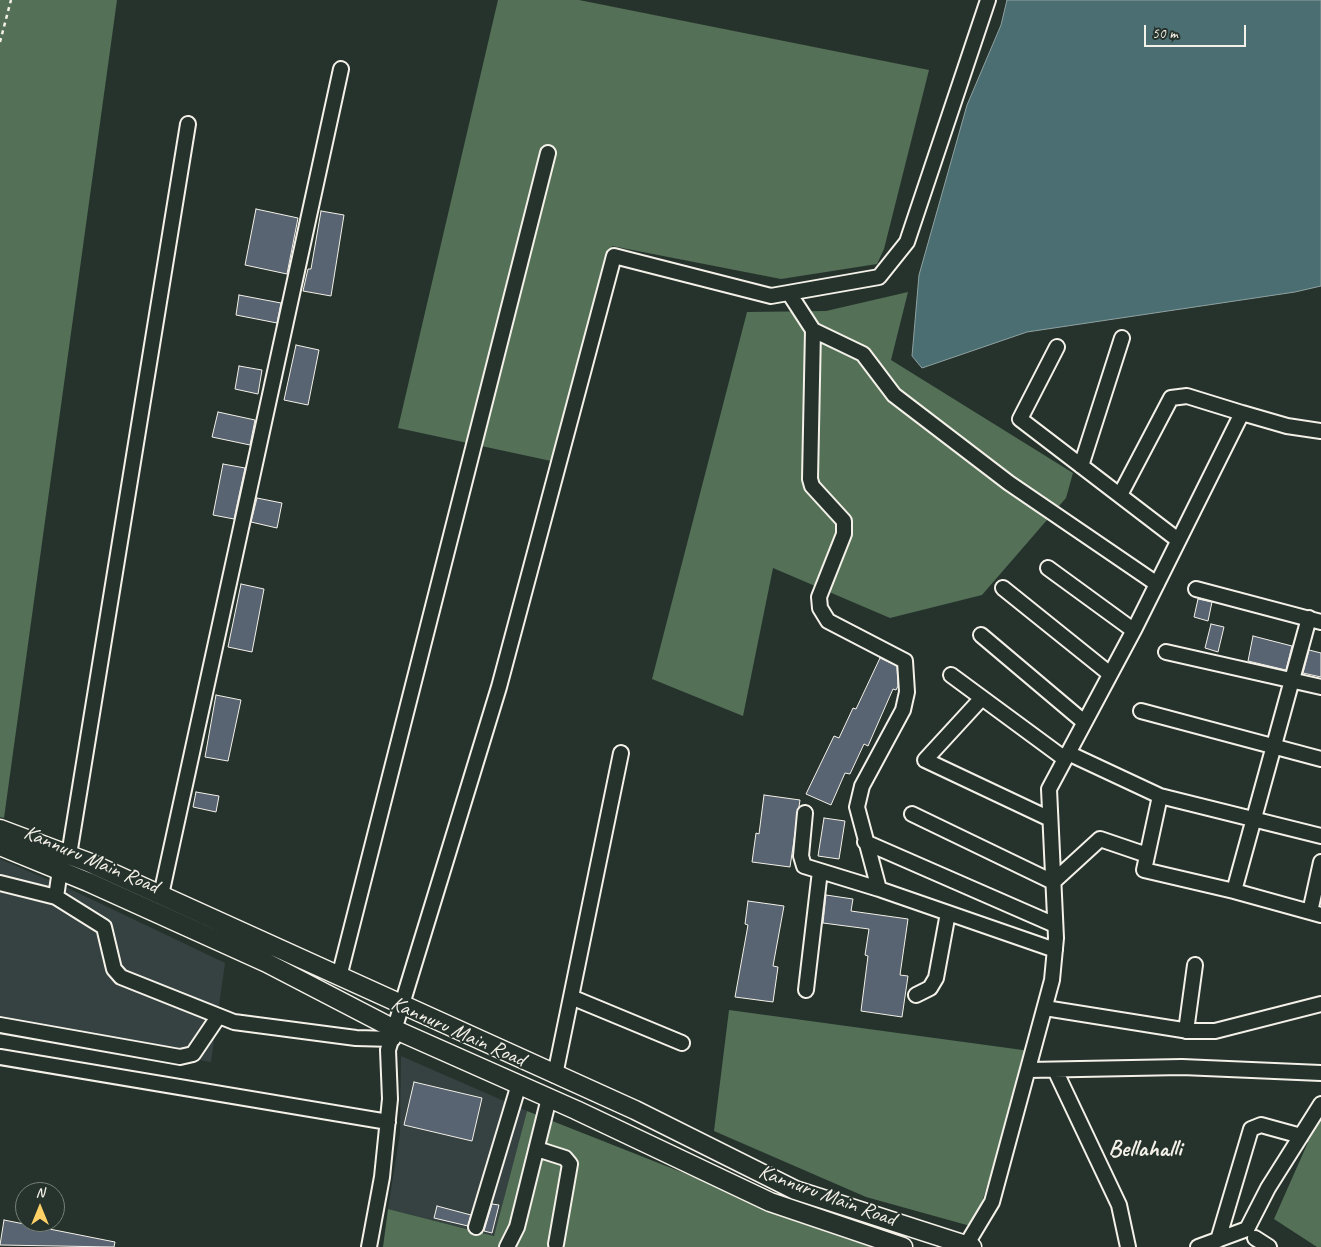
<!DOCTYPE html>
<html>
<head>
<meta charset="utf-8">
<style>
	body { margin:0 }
	#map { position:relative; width:1321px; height:1247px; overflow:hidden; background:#26332d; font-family:Caveat,sans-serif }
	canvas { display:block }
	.north { position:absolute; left:15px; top:1182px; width:50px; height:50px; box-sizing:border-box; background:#26332d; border:1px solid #787f78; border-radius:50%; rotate:0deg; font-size:14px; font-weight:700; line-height:20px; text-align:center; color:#f4f1e8 }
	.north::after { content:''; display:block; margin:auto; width:18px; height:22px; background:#ffd166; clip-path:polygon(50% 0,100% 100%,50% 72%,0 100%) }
	.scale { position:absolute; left:1144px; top:25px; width:102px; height:22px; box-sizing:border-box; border:2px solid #f4f1e8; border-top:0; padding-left:6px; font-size:15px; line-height:18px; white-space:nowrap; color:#f4f1e8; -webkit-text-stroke:4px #26332d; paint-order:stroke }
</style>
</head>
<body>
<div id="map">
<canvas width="1321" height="1247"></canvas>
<div class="north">N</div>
<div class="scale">50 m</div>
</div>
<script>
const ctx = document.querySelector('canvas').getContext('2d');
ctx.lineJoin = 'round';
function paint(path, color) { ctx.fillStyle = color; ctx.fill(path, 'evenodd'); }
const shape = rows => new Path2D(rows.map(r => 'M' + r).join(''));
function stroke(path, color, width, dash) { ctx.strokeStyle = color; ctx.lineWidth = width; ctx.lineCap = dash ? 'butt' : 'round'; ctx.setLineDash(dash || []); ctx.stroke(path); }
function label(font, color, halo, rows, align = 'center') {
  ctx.font = font + ' Caveat,sans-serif'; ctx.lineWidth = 4; ctx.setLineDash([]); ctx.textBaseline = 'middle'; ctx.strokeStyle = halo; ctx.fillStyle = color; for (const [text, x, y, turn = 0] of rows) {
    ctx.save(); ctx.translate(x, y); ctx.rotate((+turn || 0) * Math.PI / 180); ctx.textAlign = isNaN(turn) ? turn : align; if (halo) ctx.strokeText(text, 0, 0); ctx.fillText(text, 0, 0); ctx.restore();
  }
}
paint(shape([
	[0,859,70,889,225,963,211,1062,0,1024],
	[401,1056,527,1111,494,1236,388,1209,400,1133]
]), '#354241');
paint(shape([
	[0,0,117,0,4,818,0,817],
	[498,0,579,0,929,70,884,249,877,264,781,279,612,246,551,461,398,428],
	[908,292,891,360,1073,473,1066,498,982,595,890,618,773,568,743,716,652,679,747,312,826,311],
	[729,1010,1030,1051,974,1227,866,1197,714,1131],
	[527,1111,871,1247,383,1247,388,1209,494,1236],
	[1321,1113,1321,1247,1317,1247,1274,1219]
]), '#547057');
const water = shape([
	[1007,0,1321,0,1321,286,1295,292,1027,332,922,368,912,356,919,275,967,105,1001,25,1007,0]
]);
paint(water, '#4b6e72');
stroke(water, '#8fa2a1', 1);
const building = shape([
	[256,209,298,218,287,274,245,265,256,209],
	[321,211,344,215,331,296,303,291,308,269,311,269,321,211],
	[239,295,281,303,277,323,236,315,239,295],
	[296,345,319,350,308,405,284,400,296,345],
	[239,366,262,370,258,394,235,389,239,366],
	[218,412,255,420,250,445,212,437,218,412],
	[223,464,245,468,234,519,213,515,223,464],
	[257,498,282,503,277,528,251,522,257,498],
	[241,584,264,589,252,652,228,647,241,584],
	[1198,599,1212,602,1208,621,1194,617,1198,599],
	[1211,624,1224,627,1218,652,1205,648,1211,624],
	[1253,636,1292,646,1286,670,1248,661,1253,636],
	[1309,650,1321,653,1321,677,1303,673,1309,650],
	[880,658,897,666,898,686,896,690,893,689,868,746,864,744,850,774,845,773,831,805,806,794,834,736,839,738,853,708,856,709,880,658],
	[216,695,241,700,228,761,205,757,216,695],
	[196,792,219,796,216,812,193,807,196,792],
	[764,795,800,800,790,867,752,862,756,833,759,834,764,795],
	[824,818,845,821,839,859,818,856,824,818],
	[826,895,853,899,851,911,908,919,900,975,908,976,902,1017,861,1011,868,956,865,955,869,929,823,923,826,895],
	[748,901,784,906,773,966,778,967,773,1002,735,997,748,925,745,924,748,901],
	[414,1082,482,1098,472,1141,404,1125,414,1082],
	[492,1204,499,1205,492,1233,484,1231,492,1204],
	[437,1206,471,1215,468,1226,434,1218,437,1206],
	[4,1220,115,1242,114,1247,0,1245,4,1220]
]);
paint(building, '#586471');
stroke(building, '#f4f1e8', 1);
const minor = shape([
	[789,293,813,330,863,354,894,395,1009,483,1157,584],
	[813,330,810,479,812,486,844,521,844,534,819,597,820,608,828,621,905,661,907,692,903,710,862,786,857,807,879,889],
	[1057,347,1020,419,1178,540],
	[1081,466,1122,338],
	[1120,495,1171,398,1187,396,1242,413],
	[1048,568,1133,630],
	[1003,588,1110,674],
	[1196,589,1321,622],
	[981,635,1084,722],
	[1166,652,1321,687],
	[951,675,1065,759],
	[982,698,925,760,1050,819],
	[1141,711,1321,759],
	[1068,753,1160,796,1144,870,1234,891,1309,618],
	[1160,796,1321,836],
	[805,813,801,856,804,866,879,889,1055,950],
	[912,814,1053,882,1100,839,1147,855],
	[865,842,1055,925],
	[69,855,188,124],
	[60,870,56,897,104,927,114,969,121,977,234,1022,356,1038,393,1039],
	[0,883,56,897],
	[1234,891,1321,915],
	[161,895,341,69],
	[1310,912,1321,862],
	[339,977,548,153],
	[806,990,820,871],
	[916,995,930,988,936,978,948,913],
	[571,997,682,1043],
	[1045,1008,1189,1031,1215,1031,1321,1004],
	[0,1025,180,1057,193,1054,218,1017],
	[1186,1031,1195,965],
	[0,1057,388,1122],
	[1029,1070,1182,1067,1321,1073],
	[1055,1070,1119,1205,1128,1247],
	[555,1075,621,753],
	[537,1149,565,1158,570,1164,556,1244],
	[476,1227,519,1084],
	[1255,1238,1269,1247],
	[1218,1240,1251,1129,1261,1125,1301,1136],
	[369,1247,382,1177,390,1099,388,1050,499,687,614,256,771,296,879,277,907,242,988,0],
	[507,1247,517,1227,549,1098],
	[965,1247,992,1202,1052,980,1056,938,1049,789,1135,628,1242,413,1287,426,1321,431],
	[1198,1247,1247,1229,1268,1188,1321,1104]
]);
const major = shape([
	[0,829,88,862,635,1110,795,1190,972,1247],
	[0,846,88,882,267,963,396,1030,576,1110,770,1202,903,1247]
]);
stroke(minor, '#f4f1e8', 18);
stroke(major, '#f4f1e8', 21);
stroke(shape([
	[0,42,11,0]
]), '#f4f1e8', 2.5, [4, 4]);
stroke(minor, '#26332d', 14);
stroke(major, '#26332d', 18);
label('21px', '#f4f1e8', '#26332d', [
	["Kannuru Main Road",91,860,23],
	["Kannuru Main Road",458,1032,24],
	["Kannuru Main Road",827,1196,20]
]);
label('bold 24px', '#f4f1e8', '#26332d', [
	["Bellahalli",1145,1150]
]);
</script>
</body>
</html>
